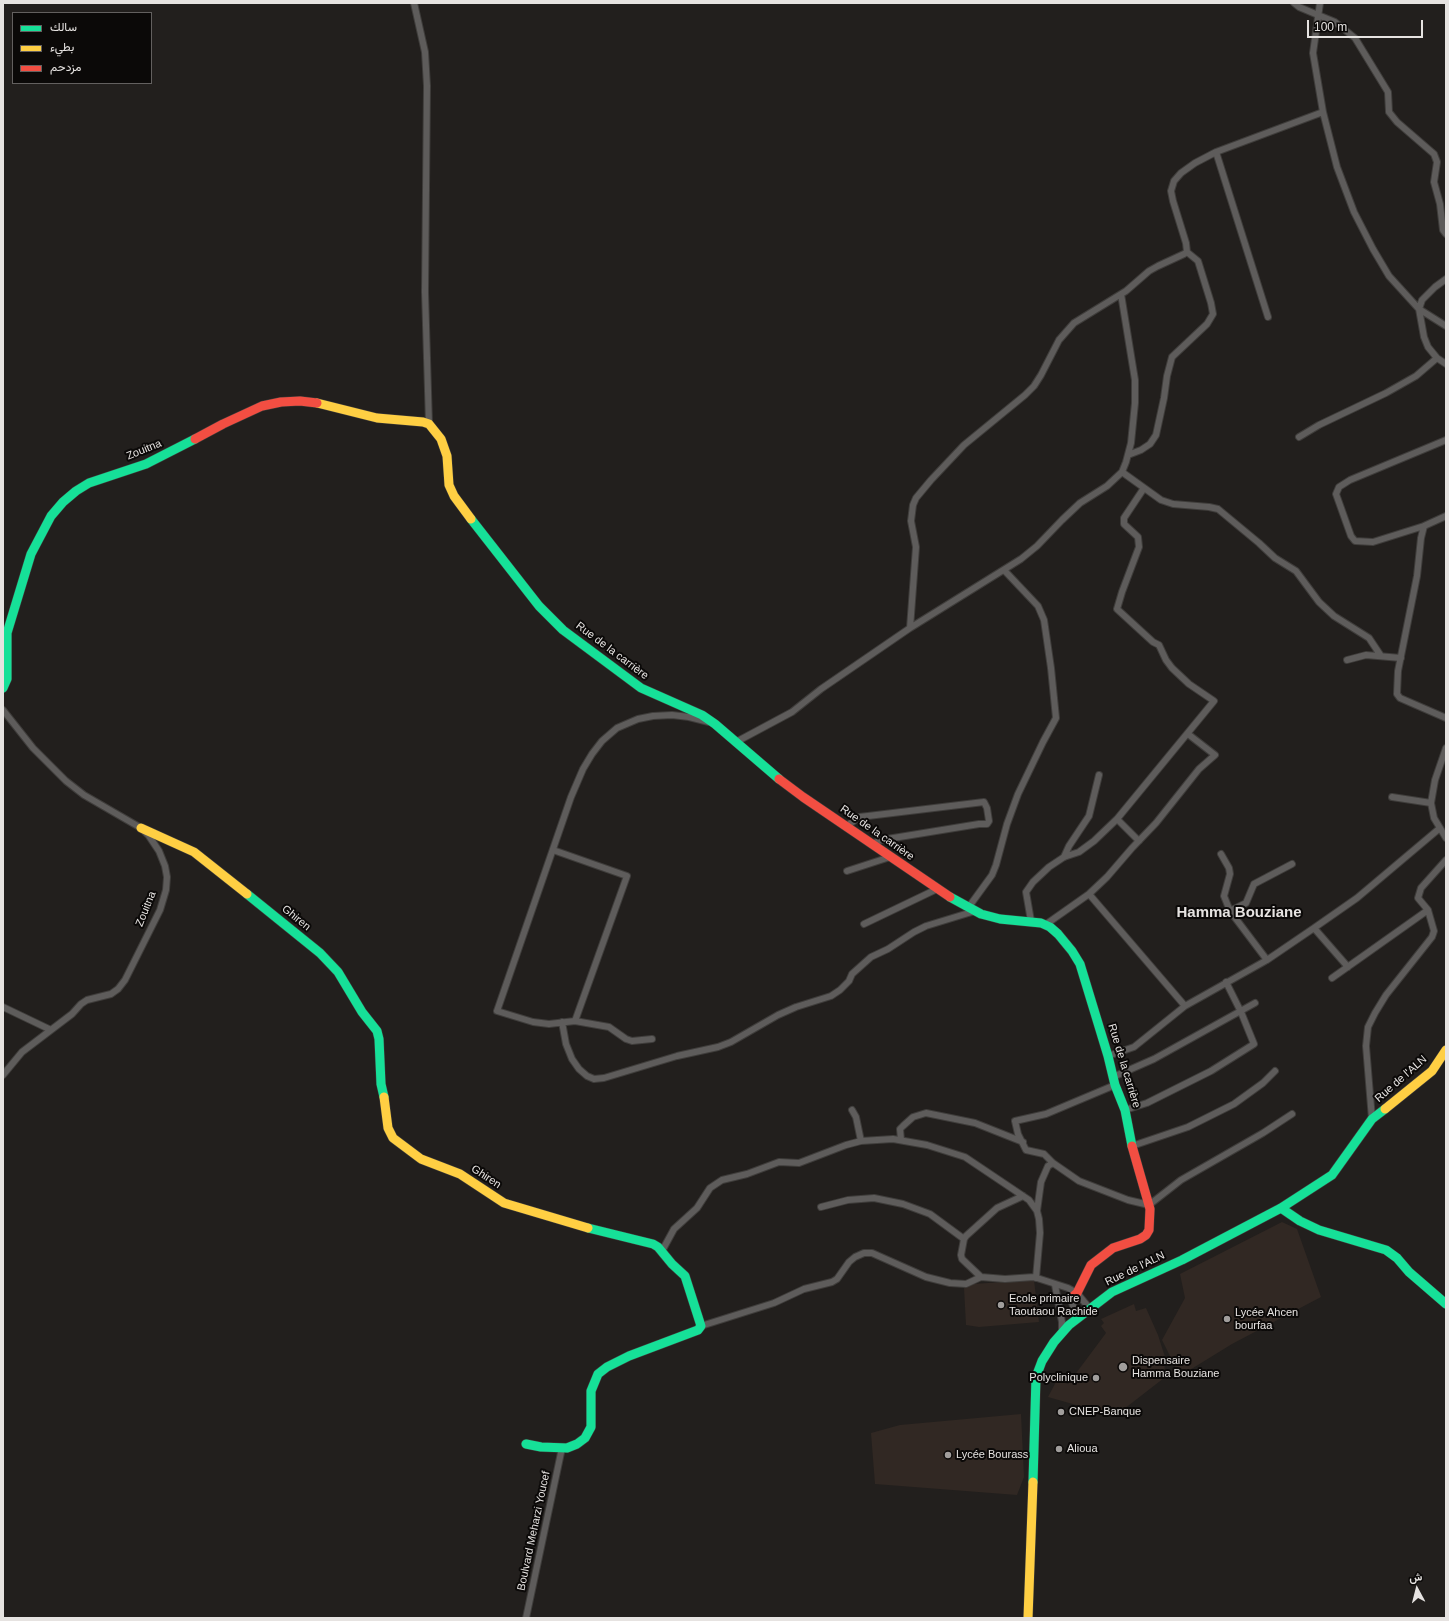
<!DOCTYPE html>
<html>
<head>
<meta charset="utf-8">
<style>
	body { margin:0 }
	#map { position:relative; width:1449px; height:1621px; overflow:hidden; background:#221f1d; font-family:Arial,Vazirmatn,sans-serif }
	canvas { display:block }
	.frame { position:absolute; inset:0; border:4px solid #e6e3e1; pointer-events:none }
	.legend { position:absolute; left:12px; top:12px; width:140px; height:72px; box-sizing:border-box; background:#0b0908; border:1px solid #63605f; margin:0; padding:5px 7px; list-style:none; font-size:12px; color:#e6e3e1 }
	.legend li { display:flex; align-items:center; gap:8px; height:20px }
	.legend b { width:20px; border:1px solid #63605f }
	.north { position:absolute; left:1397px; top:1569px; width:40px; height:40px; -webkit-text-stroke:3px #0b0908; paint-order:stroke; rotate:353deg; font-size:11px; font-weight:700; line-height:16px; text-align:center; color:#e6e3e1 }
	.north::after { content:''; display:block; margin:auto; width:14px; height:18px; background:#e6e3e1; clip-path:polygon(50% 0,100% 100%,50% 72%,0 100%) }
	.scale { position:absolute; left:1307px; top:20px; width:116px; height:18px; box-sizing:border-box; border:2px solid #e6e3e1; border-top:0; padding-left:5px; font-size:12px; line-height:14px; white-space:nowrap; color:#e6e3e1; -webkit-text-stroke:3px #0b0908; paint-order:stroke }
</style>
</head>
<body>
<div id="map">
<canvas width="1449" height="1621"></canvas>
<div class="frame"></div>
<ul class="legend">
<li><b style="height:5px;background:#16e098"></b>سالك</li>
<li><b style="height:5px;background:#ffcf43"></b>بطيء</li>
<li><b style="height:5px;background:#f24e42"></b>مزدحم</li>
</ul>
<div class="north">ش</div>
<div class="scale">100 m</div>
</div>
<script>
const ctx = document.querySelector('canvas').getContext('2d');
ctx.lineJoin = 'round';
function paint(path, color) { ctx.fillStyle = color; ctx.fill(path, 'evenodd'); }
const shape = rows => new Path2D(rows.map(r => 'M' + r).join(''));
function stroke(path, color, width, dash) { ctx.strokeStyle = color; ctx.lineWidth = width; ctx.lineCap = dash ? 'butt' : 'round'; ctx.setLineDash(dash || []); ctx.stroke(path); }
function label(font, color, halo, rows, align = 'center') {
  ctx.font = font + ' Arial,sans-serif'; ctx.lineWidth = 4; ctx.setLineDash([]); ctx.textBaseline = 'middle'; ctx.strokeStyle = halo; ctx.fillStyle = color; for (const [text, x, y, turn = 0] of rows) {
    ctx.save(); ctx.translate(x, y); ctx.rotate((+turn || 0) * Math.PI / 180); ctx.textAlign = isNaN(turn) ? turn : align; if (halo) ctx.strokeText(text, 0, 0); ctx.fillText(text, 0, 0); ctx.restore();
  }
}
paint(shape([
	[1282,1222,1297,1229,1321,1297,1232,1344,1180,1376,1162,1340,1185,1298,1180,1274],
	[1034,1280,1039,1322,979,1327,966,1325,964,1288,973,1284],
	[1134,1304,1136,1311,1146,1308,1158,1335,1165,1357,1164,1378,1115,1416,1048,1397,1057,1380,1068,1384,1106,1333,1101,1326,1104,1323,1101,1319],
	[1021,1414,1024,1477,1017,1495,875,1484,871,1433,900,1425]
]), '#312823');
const street = shape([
	[414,3,425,52,427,86,425,292,429,424],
	[1294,3,1299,7,1318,15,1335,22,1355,38,1388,92,1389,112,1397,122,1434,154,1437,162,1434,182,1440,204,1443,230,1446,234],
	[1320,3,1313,53,1323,112,1337,167,1354,212,1373,249,1389,276,1419,309,1446,326],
	[1216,152,1268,317],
	[1446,279,1435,287,1422,300,1419,309,1424,337,1428,347,1437,358,1446,364],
	[1299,437,1319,425,1386,393,1416,376,1437,358],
	[1446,440,1350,480,1339,487,1336,494,1351,536,1355,541,1373,542,1424,526,1446,516],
	[1128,455,1141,450,1150,444,1156,435,1164,398,1167,376,1172,357,1207,324,1213,314,1211,303,1198,261,1187,252],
	[1122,472,1161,500,1173,504,1209,507,1218,509,1259,543,1275,558,1296,571,1319,602,1334,616,1369,638,1381,656],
	[1424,526,1421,538,1417,576,1398,671,1397,694,1400,698,1446,718],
	[910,628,1021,559,1037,546,1062,520,1080,503,1107,486,1122,472,1126,462,1131,443,1135,403,1135,380,1121,294],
	[1347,660,1366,655,1401,658],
	[3,710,33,748,66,781,84,795,141,828,149,836,159,851,165,866,167,877,166,890,160,910,125,980,118,989,111,994,87,1000,81,1004,72,1014,22,1052,3,1075],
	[736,742,792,712,821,689,910,628,916,547,911,521,913,505,916,498,931,480,964,445,1025,395,1034,386,1041,375,1059,340,1074,323,1126,291,1149,271,1158,266,1184,254,1187,252,1186,243,1173,201,1171,191,1174,181,1181,173,1195,163,1216,152,1323,112],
	[1446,748,1435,780,1431,803,1434,818,1446,838],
	[1392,797,1431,803],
	[1117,819,1214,701,1189,684,1172,668,1166,660,1159,645,1153,642,1117,609,1122,592,1139,547,1138,537,1124,524,1124,518,1144,488],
	[847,826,859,817,868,816,984,802,987,808,989,821,987,824,979,824,881,840,872,844],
	[553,850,627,876,575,1021],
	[1221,854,1229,868,1230,874,1224,896,1230,911,1267,960],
	[1064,857,1069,846,1089,816,1099,775],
	[847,871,890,857],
	[1089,894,1185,1006],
	[968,908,992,875,996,865,1007,824,1018,794,1043,742,1056,718,1051,668,1044,620,1038,606,1004,570],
	[1230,911,1246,903,1254,884,1292,864],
	[1031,921,1026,892,1033,882,1049,867,1064,857,1079,852,1094,841,1117,819,1139,841],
	[864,924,937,889],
	[1045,925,1089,894,1107,877,1132,848,1156,823,1199,769,1215,755,1188,734],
	[1314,928,1348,967],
	[1332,978,1428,910],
	[3,1007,51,1030],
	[562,1022,566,1044,572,1059,579,1069,587,1076,594,1079,604,1078,677,1056,718,1047,731,1042,778,1015,796,1007,831,996,840,990,849,981,852,974,871,957,888,949,914,932,926,926,975,911],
	[652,1039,632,1041,626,1039,609,1027,575,1021,549,1024,533,1022,497,1011,571,797,583,769,592,754,602,741,617,728,638,719,653,716,672,715,689,717,709,722],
	[1108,1056,1134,1047,1185,1006,1267,960,1314,928,1357,898,1440,828],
	[1113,1077,1154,1059,1255,1003],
	[1115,1085,1046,1114,1015,1121,1018,1134,1026,1150,1044,1154,1053,1163,1079,1181,1128,1200,1149,1205,1181,1180,1263,1133,1292,1114],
	[852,1110,856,1117,861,1141],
	[1125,1110,1147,1103,1211,1071,1254,1044,1241,1012,1226,982],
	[1372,1119,1366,1046,1368,1027,1375,1013,1386,995,1432,937,1434,931,1428,910,1418,898,1421,888,1446,860],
	[901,1140,900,1129,903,1126,913,1117,926,1113,975,1123,1023,1142],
	[1132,1146,1188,1127,1234,1104,1263,1083,1275,1071],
	[821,1207,848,1200,874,1198,903,1204,930,1214,964,1239,961,1255,962,1259,981,1277],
	[1037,1211,1041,1182,1048,1166,1053,1163],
	[964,1239,966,1236,997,1208,1023,1196],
	[662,1251,674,1229,697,1208,710,1188,722,1180,747,1174,779,1162,799,1163,846,1145,861,1141,893,1139,927,1145,965,1157,1029,1200,1037,1211,1039,1219,1040,1233,1036,1278],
	[1055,1285,1062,1322,1062,1333],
	[1070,1296,1077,1319],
	[701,1326,774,1303,804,1289,832,1282,837,1279,849,1262,855,1257,864,1253,872,1253,926,1277,950,1283,966,1284,981,1277,1005,1279,1034,1277,1068,1288,1077,1293,1090,1309],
	[526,1618,562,1448]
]);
const fast = shape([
	[471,519,539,606,563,630,641,688,702,715,715,724,779,779],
	[3,688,7,679,7,633,31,554,51,516,63,502,76,491,89,483,146,464,195,439],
	[247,894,320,953,338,972,362,1012,377,1031,379,1039,381,1084,384,1097],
	[950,897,981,914,1000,919,1041,923,1050,927,1058,934,1072,951,1080,964,1108,1056,1115,1085,1125,1110,1132,1146],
	[1281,1208,1300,1221,1319,1230,1386,1250,1397,1258,1409,1272,1446,1304],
	[526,1444,541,1447,567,1448,577,1444,585,1438,591,1427,591,1391,598,1374,607,1367,629,1356,698,1330,701,1326,685,1276,672,1264,658,1247,653,1244,588,1228],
	[1033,1482,1036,1377,1042,1361,1054,1342,1069,1325,1112,1292,1182,1260,1281,1208,1332,1175,1372,1119,1385,1109]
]);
const slow = shape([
	[317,403,377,418,423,422,429,424,441,439,447,456,449,485,454,496,471,519],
	[141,828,194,852,247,894],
	[384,1097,388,1128,393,1138,421,1159,460,1174,504,1203,588,1228],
	[1385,1109,1432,1071,1446,1050],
	[1028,1618,1033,1482]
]);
const jam = shape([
	[195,439,223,424,262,406,281,402,300,401,317,403],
	[779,779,803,797,950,897],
	[1071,1298,1077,1293,1091,1265,1113,1248,1140,1239,1146,1235,1149,1230,1150,1209,1132,1146]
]);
stroke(street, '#3f3d3b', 8);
stroke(fast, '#3f3d3b', 10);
stroke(slow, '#3f3d3b', 10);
stroke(jam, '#3f3d3b', 10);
stroke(street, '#5e5c5b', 6);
stroke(fast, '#16e098', 9);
stroke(slow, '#ffcf43', 9);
stroke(jam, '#f24e42', 9);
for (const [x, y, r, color] of [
	[1001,1305,4,"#a19e9c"],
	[1227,1319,4,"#a19e9c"],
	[1123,1367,5,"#a19e9c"],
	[1096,1378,4,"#a19e9c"],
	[1061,1412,4,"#a19e9c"],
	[1059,1449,4,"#a19e9c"],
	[948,1455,4,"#a19e9c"]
]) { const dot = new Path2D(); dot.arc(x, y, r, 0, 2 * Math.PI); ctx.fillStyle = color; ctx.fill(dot); stroke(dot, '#0b0908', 1.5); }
label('11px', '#e6e3e1', '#0b0908', [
	["Zouitna",144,450,-22],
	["Rue de la carrière",612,651,37],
	["Rue de la carrière",877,833,35],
	["Zouitna",146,909,-68],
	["Ghiren",296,918,39],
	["Rue de la carrière",1124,1066,73],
	["Rue de l'ALN",1401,1079,-41],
	["Ghiren",486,1177,33],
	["Rue de l'ALN",1135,1269,-26],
	["Boulvard Meharzi Youcef",534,1531,-78]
]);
label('11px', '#e6e3e1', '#0b0908', [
	["Ecole primaire",1009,1299],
	["Taoutaou Rachide",1009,1312],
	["Lycée Ahcen",1235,1313],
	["bourfaa",1235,1326],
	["Dispensaire",1132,1361],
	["Hamma Bouziane",1132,1374],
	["Polyclinique",1088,1378,"right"],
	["CNEP-Banque",1069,1412],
	["Alioua",1067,1449],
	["Lycée Bourass",956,1455]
], 'left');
label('bold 15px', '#e6e3e1', '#0b0908', [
	["Hamma Bouziane",1239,913]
]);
</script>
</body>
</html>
